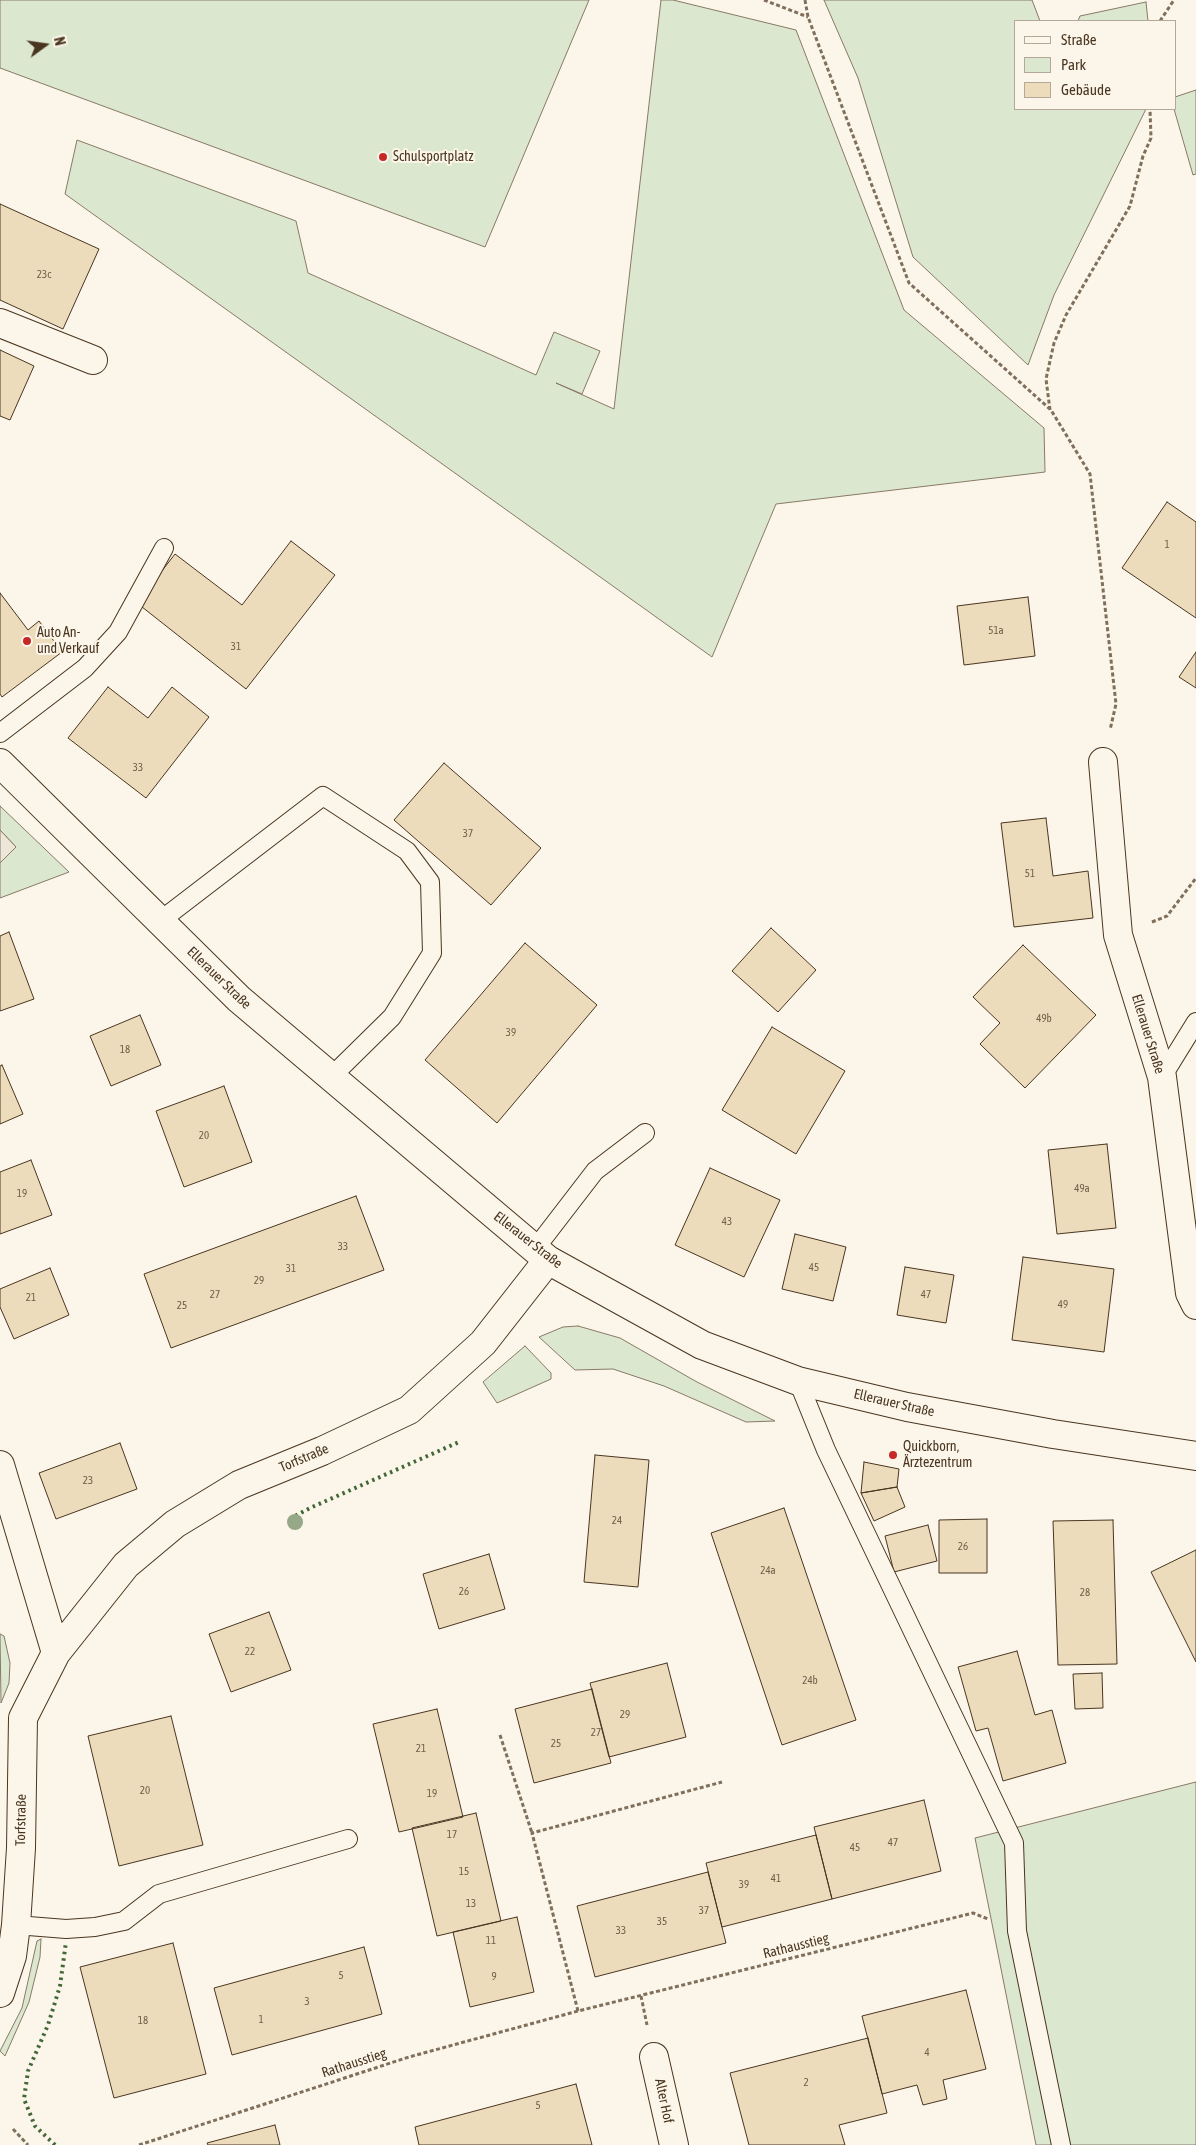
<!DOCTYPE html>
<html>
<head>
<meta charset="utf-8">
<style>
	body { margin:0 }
	#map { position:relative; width:1196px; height:2145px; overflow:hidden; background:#fbf6e9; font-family:"Asap Condensed",sans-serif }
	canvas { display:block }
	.legend { position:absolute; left:1014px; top:20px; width:162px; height:90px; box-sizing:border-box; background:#fbf6e9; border:1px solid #b4a999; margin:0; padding:6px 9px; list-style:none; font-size:15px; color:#4a3520 }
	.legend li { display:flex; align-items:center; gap:10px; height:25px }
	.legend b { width:25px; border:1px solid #b4a999 }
	.north { position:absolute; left:20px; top:20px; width:50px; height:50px; -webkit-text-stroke:4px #fbf6e9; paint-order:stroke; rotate:76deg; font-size:14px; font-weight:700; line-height:20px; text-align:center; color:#4a3520 }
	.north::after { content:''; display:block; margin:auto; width:18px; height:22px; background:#4a3520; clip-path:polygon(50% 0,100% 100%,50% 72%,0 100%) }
</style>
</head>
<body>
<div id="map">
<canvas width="1196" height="2145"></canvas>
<ul class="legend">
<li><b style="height:6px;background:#fbf6e9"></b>Straße</li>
<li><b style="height:14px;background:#dce7d0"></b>Park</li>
<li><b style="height:14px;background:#ecdcbc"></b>Gebäude</li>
</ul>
<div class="north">N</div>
</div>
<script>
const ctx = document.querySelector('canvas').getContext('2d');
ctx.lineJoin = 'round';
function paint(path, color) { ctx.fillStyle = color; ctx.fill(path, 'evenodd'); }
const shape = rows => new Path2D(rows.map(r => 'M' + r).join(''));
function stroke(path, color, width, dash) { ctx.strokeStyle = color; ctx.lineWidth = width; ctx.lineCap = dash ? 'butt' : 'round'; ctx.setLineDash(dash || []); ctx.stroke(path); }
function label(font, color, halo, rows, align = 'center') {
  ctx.font = font + ' "Asap Condensed",sans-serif'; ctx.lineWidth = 4; ctx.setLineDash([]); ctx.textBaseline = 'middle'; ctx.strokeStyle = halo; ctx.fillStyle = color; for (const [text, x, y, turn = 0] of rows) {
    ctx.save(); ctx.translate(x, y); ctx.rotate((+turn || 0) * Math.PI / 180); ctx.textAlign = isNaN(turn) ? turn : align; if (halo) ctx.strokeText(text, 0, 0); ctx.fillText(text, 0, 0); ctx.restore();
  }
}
const green = shape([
	[0,0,589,0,485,247,0,68,0,0],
	[661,0,673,0,796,30,904,310,1044,428,1045,472,776,504,712,657,65,194,77,140,296,221,308,273,536,375,554,332,600,351,582,394,556,383,614,409,661,0],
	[824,0,1032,0,1040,21,1015,21,1015,109,1146,109,1054,295,1028,365,913,257,858,78,824,0],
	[1146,2,1148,21,1078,21,1080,16,1146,2],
	[1196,90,1196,174,1193,175,1174,109,1175,97,1196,90],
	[0,806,69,872,0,898,0,863,16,847,0,830,0,806],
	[578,1326,620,1338,697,1382,775,1421,746,1422,664,1386,613,1369,575,1370,539,1337,563,1327,578,1326],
	[525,1346,551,1373,551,1379,497,1403,483,1382,525,1346],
	[0,1634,4,1636,10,1663,9,1683,1,1703,0,1634],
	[1196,1782,1196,2145,1036,2145,975,1838,1196,1782],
	[41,1939,40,1957,29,2002,5,2056,0,2051,22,2008,37,1941,41,1939]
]);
paint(green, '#dce7d0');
stroke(green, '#887966', 1);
const parking = shape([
	[0,830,16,847,0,863,0,830]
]);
paint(parking, '#ede7d9');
stroke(parking, '#887966', 1);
const building = shape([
	[0,204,99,249,63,329,0,300,0,204],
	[0,350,34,366,10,420,0,416,0,350],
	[1167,502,1196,522,1196,618,1122,568,1167,502],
	[291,541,335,575,246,689,137,603,175,554,242,605,291,541],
	[0,593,28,630,39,621,62,652,2,697,0,694,0,593],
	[1028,597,1035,656,964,665,957,606,1028,597],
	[1196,652,1196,688,1179,677,1196,652],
	[108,687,148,718,172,687,209,717,146,798,68,738,108,687],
	[444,763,541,848,491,905,394,820,444,763],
	[1046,818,1053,876,1088,871,1093,918,1014,927,1001,823,1046,818],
	[771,928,816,970,778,1012,732,971,771,928],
	[9,932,34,999,0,1011,0,936,9,932],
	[525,943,597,1005,497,1123,425,1060,525,943],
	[1023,945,1096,1015,1025,1088,980,1044,1000,1023,973,997,1023,945],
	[140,1015,161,1065,111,1086,90,1036,140,1015],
	[772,1027,845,1071,796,1154,722,1110,772,1027],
	[2,1065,23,1114,0,1124,0,1066,2,1065],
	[224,1086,252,1162,184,1187,156,1111,224,1086],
	[1107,1144,1116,1228,1057,1234,1048,1150,1107,1144],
	[31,1160,52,1215,0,1234,0,1172,31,1160],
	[710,1168,780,1200,744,1277,675,1245,710,1168],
	[356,1196,384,1270,171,1348,144,1274,356,1196],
	[795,1234,846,1247,833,1301,782,1289,795,1234],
	[1023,1257,1114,1269,1104,1352,1012,1340,1023,1257],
	[905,1267,954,1275,946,1323,897,1315,905,1267],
	[50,1268,69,1315,14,1339,0,1307,0,1289,50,1268],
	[120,1443,137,1489,56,1519,39,1473,120,1443],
	[595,1455,649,1460,638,1587,584,1582,595,1455],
	[864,1462,899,1469,897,1487,861,1493,864,1462],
	[897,1487,905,1507,874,1521,861,1493,897,1487],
	[784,1508,856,1720,782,1745,711,1533,784,1508],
	[987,1519,987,1573,939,1573,939,1520,987,1519],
	[1113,1520,1117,1664,1058,1665,1053,1521,1113,1520],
	[928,1525,937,1561,894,1572,885,1536,928,1525],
	[1196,1550,1196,1662,1151,1572,1196,1550],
	[489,1554,505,1609,439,1629,423,1574,489,1554],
	[269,1612,291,1670,231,1692,209,1634,269,1612],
	[1017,1651,1035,1715,1052,1710,1066,1763,1003,1781,988,1728,976,1731,958,1667,1017,1651],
	[667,1663,686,1737,609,1757,590,1683,667,1663],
	[1102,1673,1103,1708,1075,1709,1073,1674,1102,1673],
	[592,1689,611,1763,534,1783,515,1709,592,1689],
	[437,1709,463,1817,399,1832,373,1724,437,1709],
	[171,1716,203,1845,119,1866,88,1736,171,1716],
	[924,1800,941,1871,832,1899,814,1827,924,1800],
	[476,1813,501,1921,437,1936,412,1828,476,1813],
	[816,1835,832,1899,722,1927,706,1863,816,1835],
	[708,1872,726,1943,595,1977,577,1906,708,1872],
	[517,1917,534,1992,470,2007,453,1932,517,1917],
	[173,1943,206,2074,114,2098,80,1967,173,1943],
	[364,1947,382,2014,232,2055,214,1988,364,1947],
	[966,1990,986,2069,943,2080,947,2099,923,2105,917,2085,882,2094,862,2016,966,1990],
	[868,2038,887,2113,839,2125,845,2145,749,2145,730,2073,868,2038],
	[576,2084,592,2145,419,2145,415,2127,576,2084],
	[275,2125,280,2145,208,2145,207,2143,275,2125]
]);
paint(building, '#ecdcbc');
stroke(building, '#4a3520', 1);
const lane = shape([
	[0,733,85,668,118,632,164,548],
	[160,921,323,796,407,851,430,882,432,953,392,1017,331,1077],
	[1162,1077,1196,1022],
	[535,1249,595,1171,645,1133],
	[798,1381,826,1450,1014,1843,1017,1931,1061,2145],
	[16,1925,66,1929,95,1927,124,1921,159,1894,348,1839]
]);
const street = shape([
	[0,323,93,360],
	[1103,762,1118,935,1162,1077,1190,1293,1196,1305],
	[0,1465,56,1653],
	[0,1993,12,1956,16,1925,21,1848,23,1718,56,1653,126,1565,175,1524,239,1485,322,1451,409,1410,483,1343,548,1260],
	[654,2057,674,2145]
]);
const secondary = shape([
	[0,763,239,999,548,1260,702,1345,798,1381,907,1407,1053,1434,1196,1456]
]);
stroke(lane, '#4a3520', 20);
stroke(street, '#4a3520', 30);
stroke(secondary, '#4a3520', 30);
stroke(shape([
	[764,0,808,17],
	[805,0,808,17,909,283,1051,410,1090,474,1116,704,1110,730],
	[1160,21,1174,0],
	[1050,410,1046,379,1054,343,1066,315,1130,206,1143,156,1151,138,1150,109],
	[1152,922,1167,916,1196,878],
	[500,1735,532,1833],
	[641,1996,647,2025],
	[578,2011,532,1833,722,1782],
	[13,2129,28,2145],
	[139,2145,409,2057,578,2011,973,1913,988,1919]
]), '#7f6f5c', 3, [4, 2.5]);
stroke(lane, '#fbf6e9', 18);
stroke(street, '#fbf6e9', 28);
stroke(secondary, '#fbf6e9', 28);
stroke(shape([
	[295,1522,295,1516,310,1508,459,1442],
	[55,2145,35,2126,24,2099,28,2071,48,2025,60,1986,66,1942]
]), '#436837', 4, [2.5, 4]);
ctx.fillStyle = '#96a887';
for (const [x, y] of [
	[295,1522]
]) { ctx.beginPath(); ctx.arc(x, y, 8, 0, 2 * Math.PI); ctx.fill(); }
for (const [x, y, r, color] of [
	[383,157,5,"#c62828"],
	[27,641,5,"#c62828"],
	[893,1455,5,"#c62828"]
]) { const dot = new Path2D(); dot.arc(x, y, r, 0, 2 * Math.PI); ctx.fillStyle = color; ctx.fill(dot); stroke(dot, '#fbf6e9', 2); }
label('11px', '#725f47', null, [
	["23c",44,275],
	["1",1167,545],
	["51a",996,631],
	["31",236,647],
	["33",138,768],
	["37",468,834],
	["51",1030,874],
	["49b",1044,1019],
	["39",511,1033],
	["18",125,1050],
	["20",204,1136],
	["49a",1082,1189],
	["19",22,1194],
	["43",727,1222],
	["33",343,1247],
	["45",814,1268],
	["31",291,1269],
	["29",259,1281],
	["27",215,1295],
	["47",926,1295],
	["21",31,1298],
	["49",1063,1305],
	["25",182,1306],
	["23",88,1481],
	["24",617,1521],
	["26",963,1547],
	["24a",768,1571],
	["26",464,1592],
	["28",1085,1593],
	["22",250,1652],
	["24b",810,1681],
	["29",625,1715],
	["27",596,1733],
	["25",556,1744],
	["21",421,1749],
	["20",145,1791],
	["19",432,1794],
	["17",452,1835],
	["47",893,1843],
	["45",855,1848],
	["15",464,1872],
	["41",776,1879],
	["39",744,1885],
	["13",471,1904],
	["37",704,1911],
	["35",662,1922],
	["33",621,1931],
	["11",491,1941],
	["5",341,1976],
	["9",494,1977],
	["3",307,2002],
	["1",261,2020],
	["18",143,2021],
	["4",927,2053],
	["2",806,2083],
	["5",538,2106]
]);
label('14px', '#4a3520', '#fbf6e9', [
	["Schulsportplatz",393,157],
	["Auto An-",37,633],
	["und Verkauf",37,649],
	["Quickborn,",903,1447],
	["Ärztezentrum",903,1463]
], 'left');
label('14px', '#4a3520', '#fbf6e9', [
	["Ellerauer Straße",219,978,44],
	["Ellerauer Straße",1148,1034,73],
	["Ellerauer Straße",528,1240,38],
	["Ellerauer Straße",894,1403,13],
	["Torfstraße",304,1458,-23],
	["Torfstraße",21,1820,-89],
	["Rathausstieg",796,1946,-14],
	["Rathausstieg",354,2063,-18],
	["Alter Hof",664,2101,78]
]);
</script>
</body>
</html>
